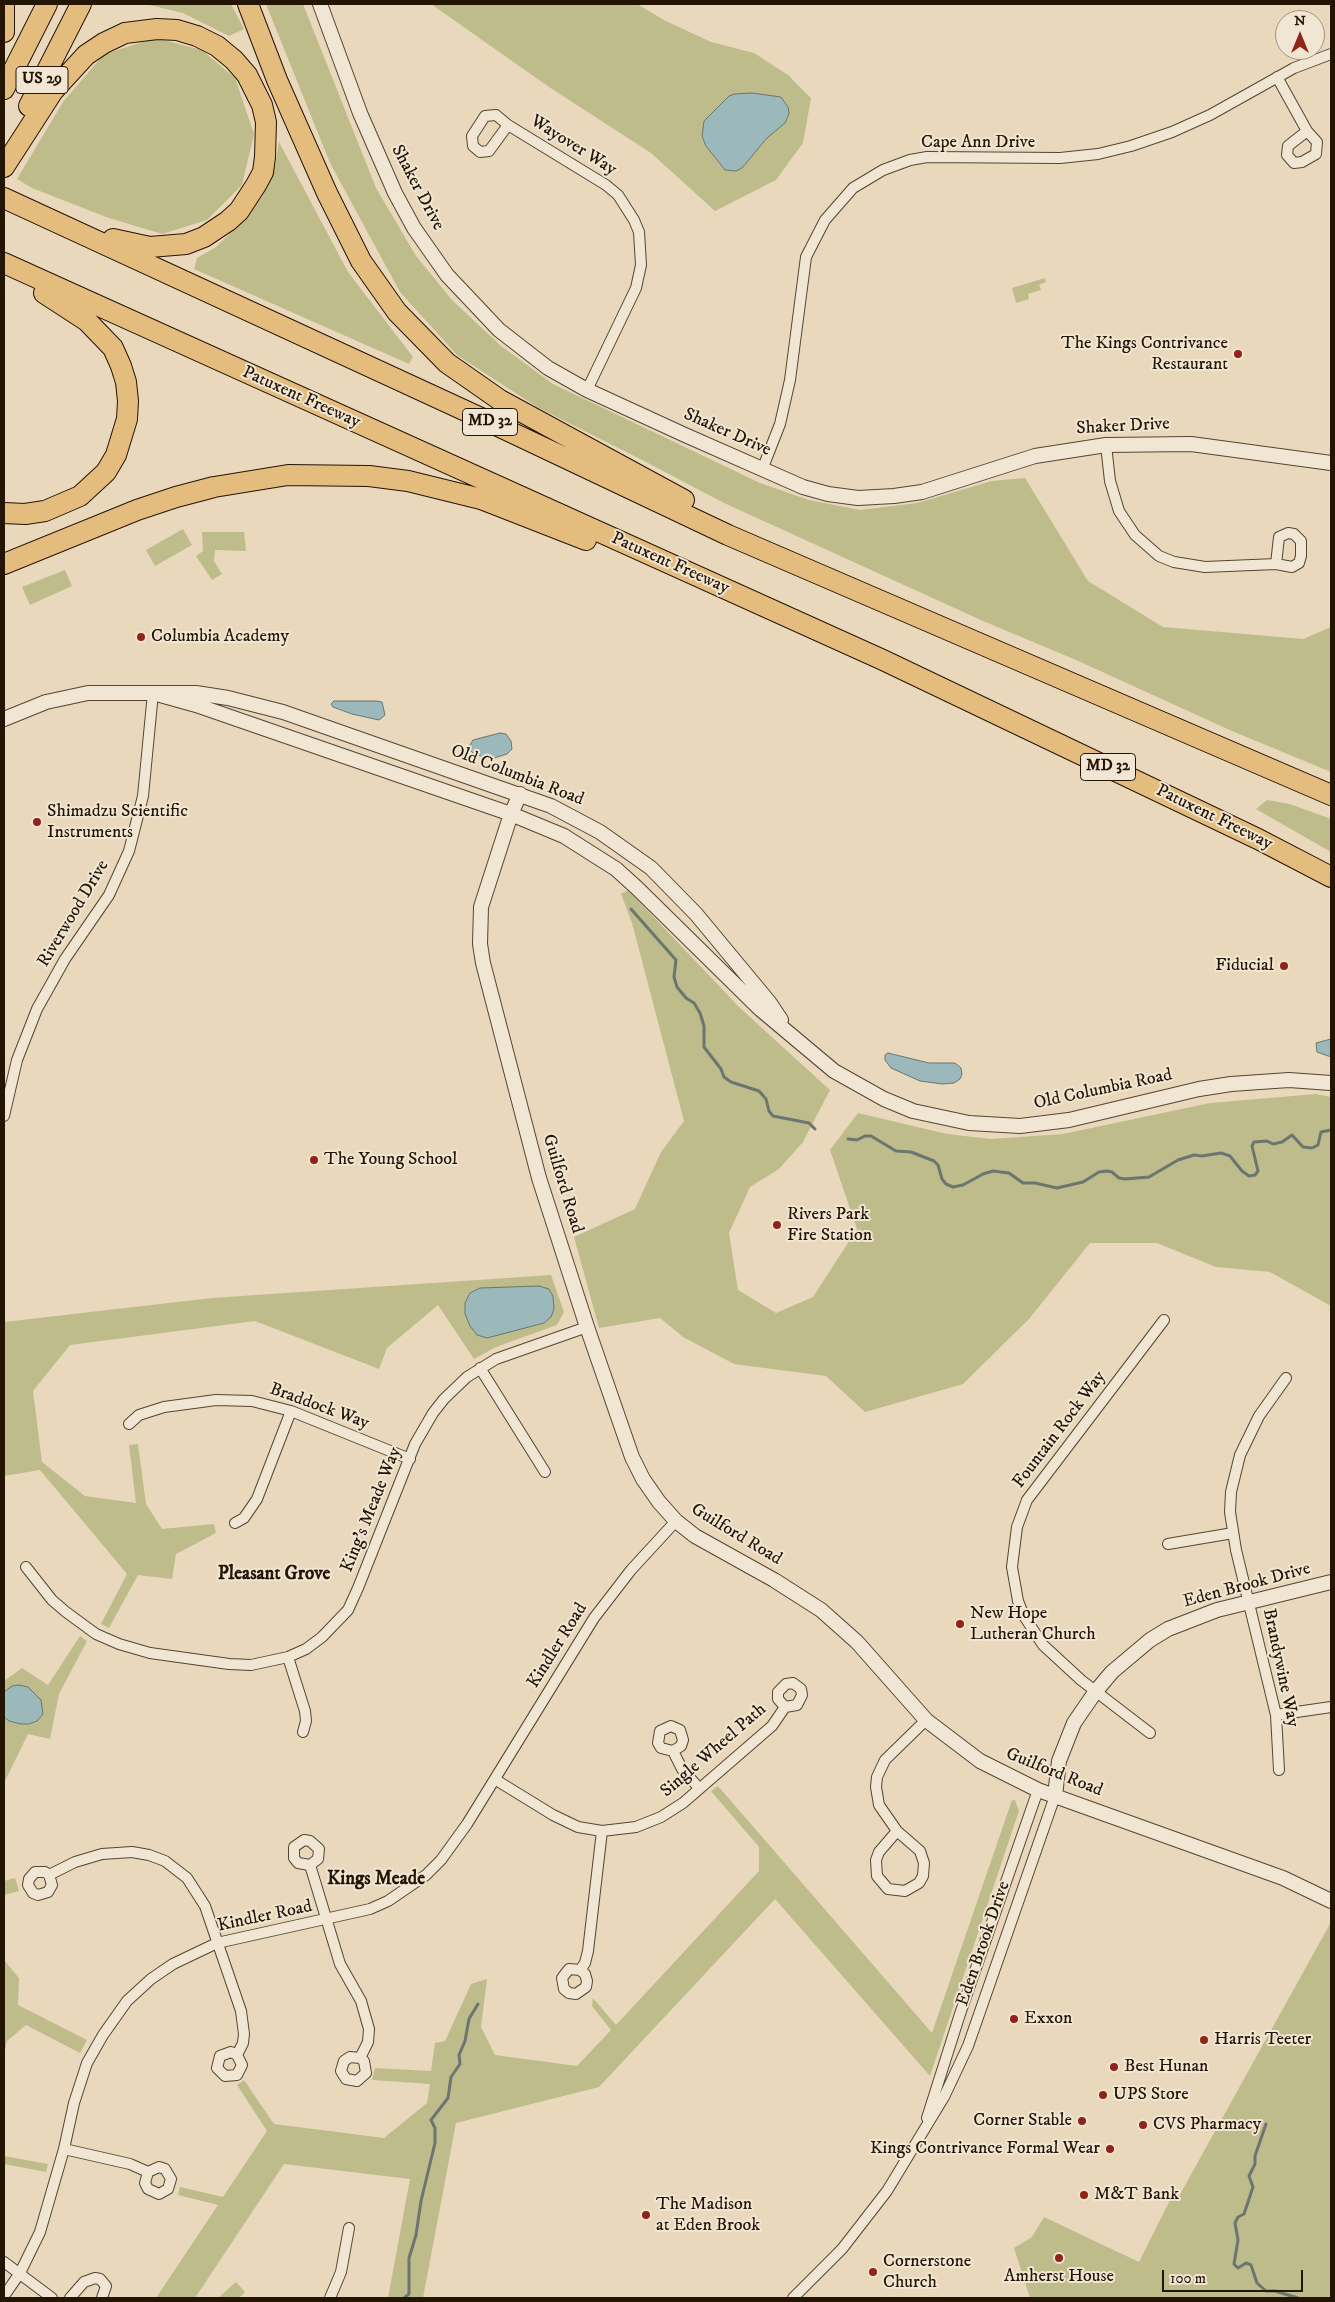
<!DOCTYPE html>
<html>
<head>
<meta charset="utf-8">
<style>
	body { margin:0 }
	#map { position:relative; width:1335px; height:2302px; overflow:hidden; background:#e9d8bb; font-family:"IM FELL DW Pica",serif }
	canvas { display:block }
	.frame { position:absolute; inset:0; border:5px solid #241404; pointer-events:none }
	.north { position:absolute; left:1275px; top:10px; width:50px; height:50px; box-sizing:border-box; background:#f1e6d3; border:1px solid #9f9280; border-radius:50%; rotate:0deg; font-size:14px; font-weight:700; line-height:20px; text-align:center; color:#241404 }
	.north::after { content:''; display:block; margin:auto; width:18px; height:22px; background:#8f2418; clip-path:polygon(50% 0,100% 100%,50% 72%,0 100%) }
	.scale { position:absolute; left:1162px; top:2270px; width:141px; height:22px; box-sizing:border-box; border:2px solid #241404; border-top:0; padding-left:6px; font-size:15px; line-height:18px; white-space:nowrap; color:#241404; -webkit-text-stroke:4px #f1e6d3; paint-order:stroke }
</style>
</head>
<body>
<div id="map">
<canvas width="1335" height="2302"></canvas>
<div class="frame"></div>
<div class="north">N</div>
<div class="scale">100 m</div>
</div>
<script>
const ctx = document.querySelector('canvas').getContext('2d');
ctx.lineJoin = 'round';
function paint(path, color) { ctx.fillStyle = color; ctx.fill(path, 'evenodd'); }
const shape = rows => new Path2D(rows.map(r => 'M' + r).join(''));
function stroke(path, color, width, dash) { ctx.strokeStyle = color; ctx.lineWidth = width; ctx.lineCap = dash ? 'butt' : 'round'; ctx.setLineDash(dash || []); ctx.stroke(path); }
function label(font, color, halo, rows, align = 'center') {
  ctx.font = font + ' "IM FELL DW Pica",serif'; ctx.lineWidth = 4; ctx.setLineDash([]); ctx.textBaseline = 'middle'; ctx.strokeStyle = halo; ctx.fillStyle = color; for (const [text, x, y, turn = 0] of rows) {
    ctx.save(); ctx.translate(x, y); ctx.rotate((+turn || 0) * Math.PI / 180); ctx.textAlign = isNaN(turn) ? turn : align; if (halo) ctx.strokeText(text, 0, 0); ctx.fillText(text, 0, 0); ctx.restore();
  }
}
paint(shape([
	[145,4,231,4,244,29,229,36,183,13],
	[266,4,303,4,376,188,416,256,452,300,501,346,553,384,760,483,809,500,860,510,917,503,992,481,1025,478,1088,581,1163,627,1303,639,1331,627,1331,772,1232,731,1076,660,983,621,724,503,646,462,537,407,457,355,400,292,330,163],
	[431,4,637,4,664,20,711,42,754,53,788,75,811,98,803,143,776,180,715,211,651,153,549,87],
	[156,38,202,50,235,78,254,134,242,185,207,220,162,234,106,217,32,188,17,179,63,102,104,54],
	[279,142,348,272,413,357,409,364,194,269,197,258,216,247,242,222,262,196,275,166],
	[1045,278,1046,282,1039,285,1041,290,1028,294,1029,299,1016,303,1012,288],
	[183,529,192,545,155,566,146,550],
	[202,532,244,532,246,551,215,550,214,561,222,574,212,580,196,556,203,551],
	[65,570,72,586,30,605,22,587],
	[1267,800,1290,804,1331,819,1331,852,1256,809],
	[628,890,740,1008,830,1090,803,1142,779,1169,750,1187,729,1233,738,1290,776,1313,813,1297,857,1229,830,1150,858,1113,947,1134,991,1139,1063,1134,1210,1103,1316,1094,1331,1097,1331,1306,1270,1272,1216,1267,1157,1243,1090,1243,1029,1319,963,1384,865,1412,826,1376,734,1364,683,1337,660,1318,599,1328,574,1237,635,1209,661,1152,684,1121,632,923,621,894],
	[551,1275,564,1312,557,1325,496,1347,474,1359,438,1305,387,1348,379,1369,255,1321,70,1345,33,1391,42,1462,85,1496,136,1503,129,1445,138,1444,146,1504,162,1529,214,1524,216,1533,176,1554,172,1579,138,1575,109,1628,101,1624,127,1574,40,1470,4,1476,4,1322,212,1298],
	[80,1636,87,1641,59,1694,50,1739,28,1734,4,1783,4,1681,22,1668,48,1685],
	[718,1786,932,2033,1012,1800,1015,1800,1019,1811,930,2076,775,1899,599,2087,456,2123,423,2298,388,2298,410,2179,284,2164,195,2298,156,2298,218,2205,178,2195,180,2187,223,2197,267,2131,237,2085,244,2080,274,2124,384,2138,427,2103,430,2084,372,2080,375,2068,431,2071,435,2043,445,2041,471,1984,487,1979,481,2027,495,2055,577,2066,611,2030,592,2006,593,1998,616,2025,759,1871,759,1847,711,1791],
	[15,1878,19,1891,4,1895,4,1881],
	[1331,1922,1331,2298,1030,2298,1014,2248,1032,2237,1044,2217,1139,2262,1170,2200,1178,2198],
	[4,1960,19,1978,18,2005,87,2040,80,2053,26,2025,7,2041,4,2055],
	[4,2156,48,2164,46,2172,4,2164],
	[236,2282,245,2292,239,2298,218,2298]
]), '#bfbc8b');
const water = shape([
	[752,93,781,97,788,107,789,114,785,123,767,138,742,168,736,171,725,170,706,146,702,136,704,121,729,96,735,94,752,93],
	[334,701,377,701,382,702,385,715,379,720,352,714,333,707,331,704,334,701],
	[500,733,506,734,511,741,512,749,507,754,494,758,483,757,473,753,468,748,473,740,500,733],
	[1331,1039,1331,1057,1317,1052,1316,1043,1331,1039],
	[888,1053,929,1063,955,1063,961,1068,962,1074,960,1079,954,1083,942,1084,920,1081,891,1068,885,1060,885,1055,888,1053],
	[539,1286,549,1289,553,1296,554,1309,551,1317,544,1323,487,1338,477,1335,470,1326,465,1314,465,1303,470,1293,480,1288,539,1286],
	[19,1685,28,1687,41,1700,43,1714,37,1721,29,1724,21,1724,9,1721,4,1717,4,1692,12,1686,19,1685]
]);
paint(water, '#9bb8ba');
stroke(water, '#6b7671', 1);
stroke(shape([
	[631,909,676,960,674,977,677,987,686,998,694,1003,700,1013,704,1026,704,1047,721,1069,724,1077,731,1082,759,1091,766,1099,769,1111,773,1116,809,1123,815,1129],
	[848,1139,857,1140,865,1136,871,1136,896,1151,911,1152,934,1161,938,1165,942,1179,946,1184,953,1187,963,1185,983,1174,993,1171,1009,1173,1023,1183,1035,1183,1057,1188,1083,1182,1099,1172,1107,1171,1112,1172,1119,1178,1125,1179,1149,1177,1178,1160,1194,1155,1202,1156,1221,1153,1230,1156,1242,1171,1249,1176,1255,1175,1258,1171,1252,1146,1254,1142,1267,1141,1273,1144,1282,1142,1292,1135,1303,1147,1312,1148,1318,1145,1321,1132,1331,1130],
	[1266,2124,1255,2156,1255,2164,1249,2176,1253,2187,1244,2214,1238,2217,1235,2223,1238,2240,1234,2264,1238,2268,1246,2263,1251,2265,1257,2283,1266,2291,1275,2291,1298,2298],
	[404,2298,409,2294,409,2258,416,2235,421,2201,435,2143,435,2128,431,2120,448,2098,451,2077,460,2064,459,2055,465,2041,469,2019,478,2004]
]), '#6b7671', 3);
const minor = shape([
	[1277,77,1307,131,1288,146,1287,155,1294,163,1302,162,1316,154,1317,142,1307,131],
	[508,125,489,151,480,152,473,146,472,136,485,116,496,115,508,125,606,185,618,195,634,220,639,232,641,265,636,288,587,390],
	[1106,445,1110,481,1119,511,1135,535,1159,556,1174,562,1205,567,1276,564,1292,567,1299,563,1301,556,1301,541,1294,534,1288,533,1279,537,1276,564],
	[762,470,780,424,790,380,806,257,825,220,853,188,883,170,910,160,927,157,1060,158,1098,154,1131,146,1172,132,1210,115,1294,68,1331,54],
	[4,1116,17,1060,37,1009,65,959,109,895,129,851,143,796,153,693],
	[480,1368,545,1472],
	[129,1424,139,1415,164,1407,216,1400,252,1401,291,1411,410,1459],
	[235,1523,244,1518,257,1499,291,1411],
	[1168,1544,1233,1533],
	[26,1567,52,1600,66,1612,96,1634,119,1644,150,1653,229,1664,251,1665,288,1657,306,1649,322,1637,348,1610,358,1588,415,1444,433,1413,444,1399,467,1377,496,1359,587,1327],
	[288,1657,305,1711,306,1721,303,1732],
	[1276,1715,1331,1707],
	[1150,1733,1081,1680,1043,1645,1024,1616,1018,1601,1012,1567,1017,1527,1027,1500,1164,1320],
	[673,1751,681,1746,683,1740,680,1730,671,1726,660,1731,658,1743,661,1748,673,1751,682,1769,699,1788],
	[1279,1770,1276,1715,1236,1550,1230,1512,1231,1492,1240,1455,1259,1416,1286,1378],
	[496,1780,553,1815,578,1827,602,1831,636,1827,661,1817,683,1803,772,1726,785,1707,797,1705,802,1695,801,1689,793,1683,786,1684,778,1692,778,1699,785,1707],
	[897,1831,920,1851,924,1863,923,1876,919,1883,905,1891,888,1889,877,1876,876,1860,879,1852,897,1831,879,1805,876,1787,877,1777,885,1760,926,1720],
	[310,1865,298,1863,294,1858,294,1847,304,1840,310,1841,319,1849,318,1859,310,1865,340,1964,361,2001,369,2029,368,2042,360,2058,364,2061,366,2073,357,2081,346,2079,341,2071,344,2061,350,2057,360,2058],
	[49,1875,52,1885,48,1892,38,1895,33,1893,28,1885,29,1879,35,1872,45,1872,49,1875,75,1862,102,1854,132,1852,149,1855,165,1861,187,1878,205,1906,241,2011,244,2034,243,2043,237,2055,242,2065,237,2075,225,2076,217,2068,220,2056,231,2052,237,2055],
	[580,1970,585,1974,587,1981,586,1987,576,1994,569,1993,564,1989,562,1978,569,1969,580,1970,585,1963,588,1951,602,1831],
	[927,2118,960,2014,1038,1790],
	[64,2149,130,2164,148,2172,159,2167,165,2169,171,2179,168,2189,159,2194,148,2189,145,2183,148,2172],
	[4,2262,52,2298],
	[4,2296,20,2273,40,2232,64,2149,74,2103,87,2063,103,2035,127,2001,151,1979,173,1964,217,1943,370,1909,388,1901,426,1875,441,1860,467,1824,594,1618,631,1570,676,1521],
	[70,2298,84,2282,95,2278,100,2279,106,2286,102,2298],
	[330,2298,341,2272,349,2228],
	[793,2298,842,2249,887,2191,944,2097,968,2046,1055,1796]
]);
const tertiary = shape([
	[320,4,360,113,395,193,414,228,447,275,499,330,548,368,587,390,685,435,803,487,828,494,858,498,894,496,922,492,1035,456,1106,445,1191,444,1331,463],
	[153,693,196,705,511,814,564,836,616,869,637,888,760,1009,834,1071,884,1099,913,1111,969,1123,1020,1126,1069,1120,1199,1089,1231,1084,1289,1080,1331,1083],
	[4,719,46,702,88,693,196,693,228,698,283,712,551,806,600,832,651,868,696,914,769,1002,781,1020],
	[520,794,511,814,481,907,480,944,483,963,539,1178,587,1327,632,1457,643,1479,659,1502,676,1521,695,1536,774,1580,821,1610,857,1642,926,1720,980,1761,1038,1790,1283,1878,1331,1901],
	[1055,1796,1059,1761,1074,1723,1096,1691,1112,1672,1150,1640,1168,1629,1217,1610,1331,1582]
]);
const motorway = shape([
	[248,4,277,80,327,193,361,261,397,312,447,363,500,400,684,500],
	[4,32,4,4],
	[4,89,47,4],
	[29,106,81,4],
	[4,167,53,91,86,55,104,43,125,33,157,29,177,30,197,36,217,46,234,60,247,75,262,105,266,122,265,157,263,172,256,185,239,211,228,221,204,237,186,244,150,247,113,239],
	[4,198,481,418,728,535,1331,795],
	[4,263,883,660,1258,839,1331,877],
	[4,513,25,514,45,511,80,496,106,472,116,455,127,419,128,401,126,382,121,366,113,348,87,321,44,293],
	[4,564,137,510,176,497,214,487,288,475,369,476,408,481,481,499,586,540]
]);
stroke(minor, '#554532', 12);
stroke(tertiary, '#554532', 16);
stroke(motorway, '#241404', 22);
stroke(minor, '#f1e6d3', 10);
stroke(tertiary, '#f1e6d3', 14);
stroke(motorway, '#e4bc7e', 20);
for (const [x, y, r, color] of [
	[1238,354,5,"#8f2418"],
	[141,637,5,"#8f2418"],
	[37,822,5,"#8f2418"],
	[1284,966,5,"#8f2418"],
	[314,1160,5,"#8f2418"],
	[777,1225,5,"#8f2418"],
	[960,1624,5,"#8f2418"],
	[1014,2019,5,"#8f2418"],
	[1204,2040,5,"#8f2418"],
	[1114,2067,5,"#8f2418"],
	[1103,2095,5,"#8f2418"],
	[1082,2121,5,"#8f2418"],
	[1143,2125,5,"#8f2418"],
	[1110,2149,5,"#8f2418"],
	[1084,2195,5,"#8f2418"],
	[646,2215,5,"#8f2418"],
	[1059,2258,5,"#8f2418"],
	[873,2272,5,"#8f2418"]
]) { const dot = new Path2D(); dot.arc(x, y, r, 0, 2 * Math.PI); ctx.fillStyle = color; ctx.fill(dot); stroke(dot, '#f1e6d3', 2); }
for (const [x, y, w] of [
	[42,80,52],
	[490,422,55],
	[1108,767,55]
]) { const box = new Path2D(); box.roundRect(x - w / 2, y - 13.5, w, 27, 4); ctx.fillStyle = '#f1e6d3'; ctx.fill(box); stroke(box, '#241404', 1); }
label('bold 16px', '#241404', null, [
	["US 29",42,80],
	["MD 32",490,422],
	["MD 32",1108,767]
]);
label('18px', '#241404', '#f1e6d3', [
	["Cape Ann Drive",978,143],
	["Wayover Way",573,146,32],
	["Shaker Drive",417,188,62],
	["Patuxent Freeway",301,398,24],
	["Shaker Drive",1123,427,-3],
	["Shaker Drive",727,433,24],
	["Patuxent Freeway",670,564,24],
	["Old Columbia Road",517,776,21],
	["Patuxent Freeway",1214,818,26],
	["Riverwood Drive",74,914,-59],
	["Old Columbia Road",1103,1090,-12],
	["Guilford Road",562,1184,73],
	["Braddock Way",319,1407,20],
	["Fountain Rock Way",1060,1430,-53],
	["King's Meade Way",372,1510,-68],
	["Guilford Road",736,1535,31],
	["Eden Brook Drive",1247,1586,-15],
	["Kindler Road",558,1646,-58],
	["Brandywine Way",1280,1668,78],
	["Single Wheel Path",714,1751,-41],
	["Guilford Road",1054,1773,22],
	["Kindler Road",265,1917,-12],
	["Eden Brook Drive",984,1944,-71]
]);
label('18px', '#241404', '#f1e6d3', [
	["The Kings Contrivance",1228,344,"right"],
	["Restaurant",1228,365,"right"],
	["Columbia Academy",151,637],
	["Shimadzu Scientific",47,812],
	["Instruments",47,833],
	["Fiducial",1274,966,"right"],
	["The Young School",324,1160],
	["Rivers Park",787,1215],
	["Fire Station",787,1236],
	["New Hope",970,1614],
	["Lutheran Church",970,1635],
	["Exxon",1024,2019],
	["Harris Teeter",1214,2040],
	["Best Hunan",1124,2067],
	["UPS Store",1113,2095],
	["Corner Stable",1072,2121,"right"],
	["CVS Pharmacy",1153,2125],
	["Kings Contrivance Formal Wear",1100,2149,"right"],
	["M&T Bank",1094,2195],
	["The Madison",656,2205],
	["at Eden Brook",656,2226],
	["Cornerstone",883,2262],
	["Church",883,2283],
	["Amherst House",1059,2277,"center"]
], 'left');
label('bold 19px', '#241404', '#f1e6d3', [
	["Pleasant Grove",274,1575],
	["Kings Meade",376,1880]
]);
</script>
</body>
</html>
